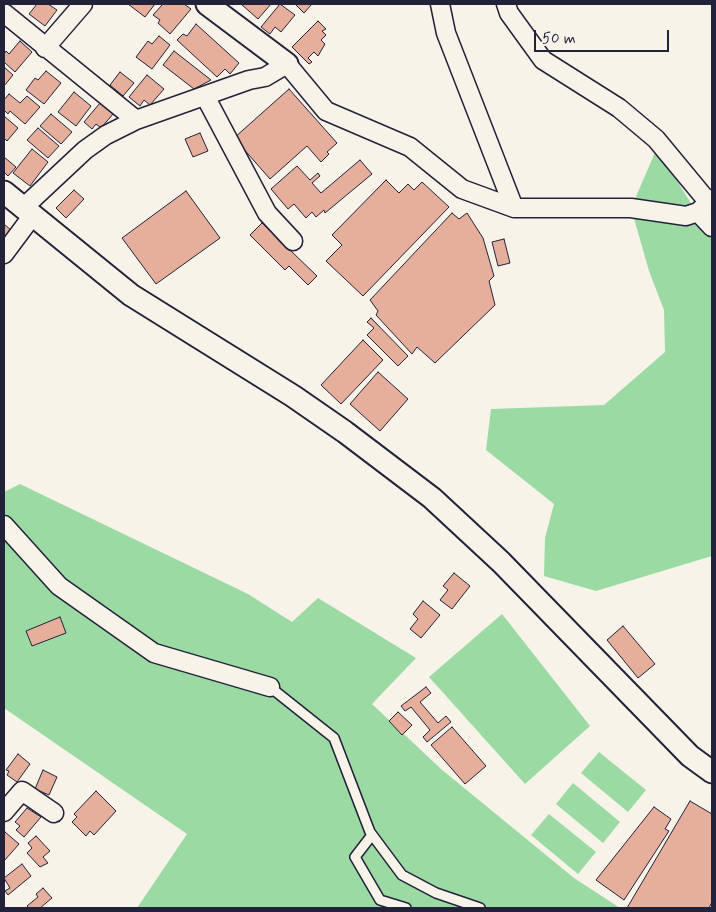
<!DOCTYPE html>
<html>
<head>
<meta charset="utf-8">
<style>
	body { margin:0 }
	#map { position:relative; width:716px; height:912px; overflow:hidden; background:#f7f3e8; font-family:Mynerve,sans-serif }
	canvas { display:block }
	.frame { position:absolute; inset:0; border:5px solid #22223b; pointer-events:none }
	.scale { position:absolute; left:534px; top:30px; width:135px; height:22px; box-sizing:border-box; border:2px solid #22223b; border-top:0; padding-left:6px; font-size:15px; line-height:18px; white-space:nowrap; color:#22223b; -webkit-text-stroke:4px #f7f3e8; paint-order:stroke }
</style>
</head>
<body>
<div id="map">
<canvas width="716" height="912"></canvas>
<div class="frame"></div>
<div class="scale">50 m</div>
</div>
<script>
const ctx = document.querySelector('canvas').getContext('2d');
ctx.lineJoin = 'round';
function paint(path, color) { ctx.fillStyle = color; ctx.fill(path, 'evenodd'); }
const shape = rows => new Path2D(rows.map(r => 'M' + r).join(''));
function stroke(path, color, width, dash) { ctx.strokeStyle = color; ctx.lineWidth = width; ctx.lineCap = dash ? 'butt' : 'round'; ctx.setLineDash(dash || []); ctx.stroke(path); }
paint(shape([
	[657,148,692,205,712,230,712,556,596,591,544,576,545,538,554,504,486,450,491,409,604,405,665,352,664,310,649,271,631,208],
	[20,484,248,594,292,622,318,598,416,658,372,704,441,769,574,878,620,908,137,908,187,834,4,708,4,492],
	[502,614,590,726,525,784,429,677],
	[599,752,646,790,628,812,581,773],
	[573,783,620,822,603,843,556,804],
	[549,814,596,852,578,874,531,835]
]), '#9cdaa3');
const building = shape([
	[37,4,48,4,57,10,45,26,29,14,37,4],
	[128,4,155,4,145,17,128,4],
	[163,4,184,4,191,9,170,34,158,23,160,20,153,15,163,4],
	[241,4,271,4,258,19,241,4],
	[280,4,295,15,281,32,275,27,270,34,261,27,280,4],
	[295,4,312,4,304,13,295,4],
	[318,21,326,29,322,31,326,35,321,40,325,44,318,56,314,52,308,58,312,62,309,64,292,47,318,21],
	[196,24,239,63,230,74,225,69,217,77,177,40,183,34,187,36,196,24],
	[159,36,170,45,152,69,136,57,148,41,152,44,159,36],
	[20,41,32,52,15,72,4,62,4,54,6,51,9,54,20,41],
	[174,51,211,80,194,89,163,65,174,51],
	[4,67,13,75,4,86,4,67],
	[46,71,61,83,44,104,26,90,35,78,38,80,46,71],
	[120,72,134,83,123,96,110,85,120,72],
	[147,75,164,89,150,105,144,100,140,106,129,97,147,75],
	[289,89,337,143,327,152,329,154,321,162,307,146,270,179,234,138,289,89],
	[74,92,91,106,76,126,58,112,74,92],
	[9,94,20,103,27,96,40,107,25,124,10,111,8,114,4,110,4,100,9,94],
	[100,103,113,114,101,128,96,124,92,129,84,122,100,103],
	[51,114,72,132,61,144,40,126,51,114],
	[4,116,18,128,7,141,4,138,4,116],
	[38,128,59,146,48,158,27,140,38,128],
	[200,133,208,151,193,157,185,139,200,133],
	[32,149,48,162,30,186,13,173,32,149],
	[4,157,16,167,8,176,4,172,4,157],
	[360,160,372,174,325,213,324,210,316,217,312,212,306,218,294,204,288,209,271,189,297,166,310,180,318,173,320,176,312,183,321,193,360,160],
	[386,180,399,193,408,184,414,190,422,182,449,207,363,296,326,261,342,245,332,235,386,180],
	[74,190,84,199,66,218,56,208,74,190],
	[186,191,220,238,156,284,122,238,186,191],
	[452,213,459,219,467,213,483,238,494,276,489,281,495,305,435,363,417,347,412,354,376,315,378,311,370,300,452,213],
	[262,223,317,276,308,285,289,266,285,270,250,235,262,223],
	[4,224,12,231,4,242,4,224],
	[504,239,510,263,498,266,492,242,504,239],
	[371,318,408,356,398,366,367,335,374,328,367,322,371,318],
	[363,340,383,360,341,404,321,385,363,340],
	[378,372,408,399,380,431,350,404,378,372],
	[454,573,470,586,452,609,440,600,448,590,443,586,454,573],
	[423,601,440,615,421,638,410,629,418,619,413,614,423,601],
	[60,617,66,633,32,646,26,631,60,617],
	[623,626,655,664,638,678,607,640,623,626],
	[426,687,431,693,420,702,438,723,446,716,451,722,427,742,423,737,430,730,411,707,405,711,401,706,426,687],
	[398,712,412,725,402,735,389,721,398,712],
	[452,727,486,766,465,784,431,745,452,727],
	[18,754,30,764,17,782,7,775,9,771,6,770,18,754],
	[43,770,57,777,49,795,35,789,43,770],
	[96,791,116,811,94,835,90,831,86,836,72,822,77,817,74,814,96,791],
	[690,801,712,814,712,902,709,908,627,908,690,801],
	[654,807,671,819,665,829,669,831,624,900,596,880,654,807],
	[27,808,41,817,24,837,16,830,20,826,15,822,27,808],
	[5,832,19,844,4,861,4,833,5,832],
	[36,836,50,851,43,857,48,863,40,867,27,853,32,848,28,843,36,836],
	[22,864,31,876,8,895,5,891,10,888,4,878,22,864],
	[43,888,52,898,40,908,29,908,27,906,38,897,36,894,43,888]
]);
paint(building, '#e5af9b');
stroke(building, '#22223b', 1);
const service = shape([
	[270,687,334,738,370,832,402,875,436,893,480,908],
	[372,835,355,857,380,900,406,908]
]);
const minor = shape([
	[440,4,446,33,514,208],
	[506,4,509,13,543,60,619,108,656,139,709,203],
	[4,13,136,120],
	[45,48,83,4],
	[205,96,267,213,293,241],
	[23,208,85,150,106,135,136,120,249,80,265,77,287,64,326,111,410,147,462,189,514,208,631,208,686,216,698,212,712,199],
	[698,212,712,227],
	[4,254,33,215],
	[4,525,59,586,154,653,270,687],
	[4,812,22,791,54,813]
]);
const tertiary = shape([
	[207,4,287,64],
	[4,192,131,295,293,396,345,432,432,498,501,562,690,756,712,772]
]);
stroke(service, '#22223b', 12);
stroke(minor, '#22223b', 21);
stroke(tertiary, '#22223b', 25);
stroke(service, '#f7f3e8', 9);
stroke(minor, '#f7f3e8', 18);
stroke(tertiary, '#f7f3e8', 21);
</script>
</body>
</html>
